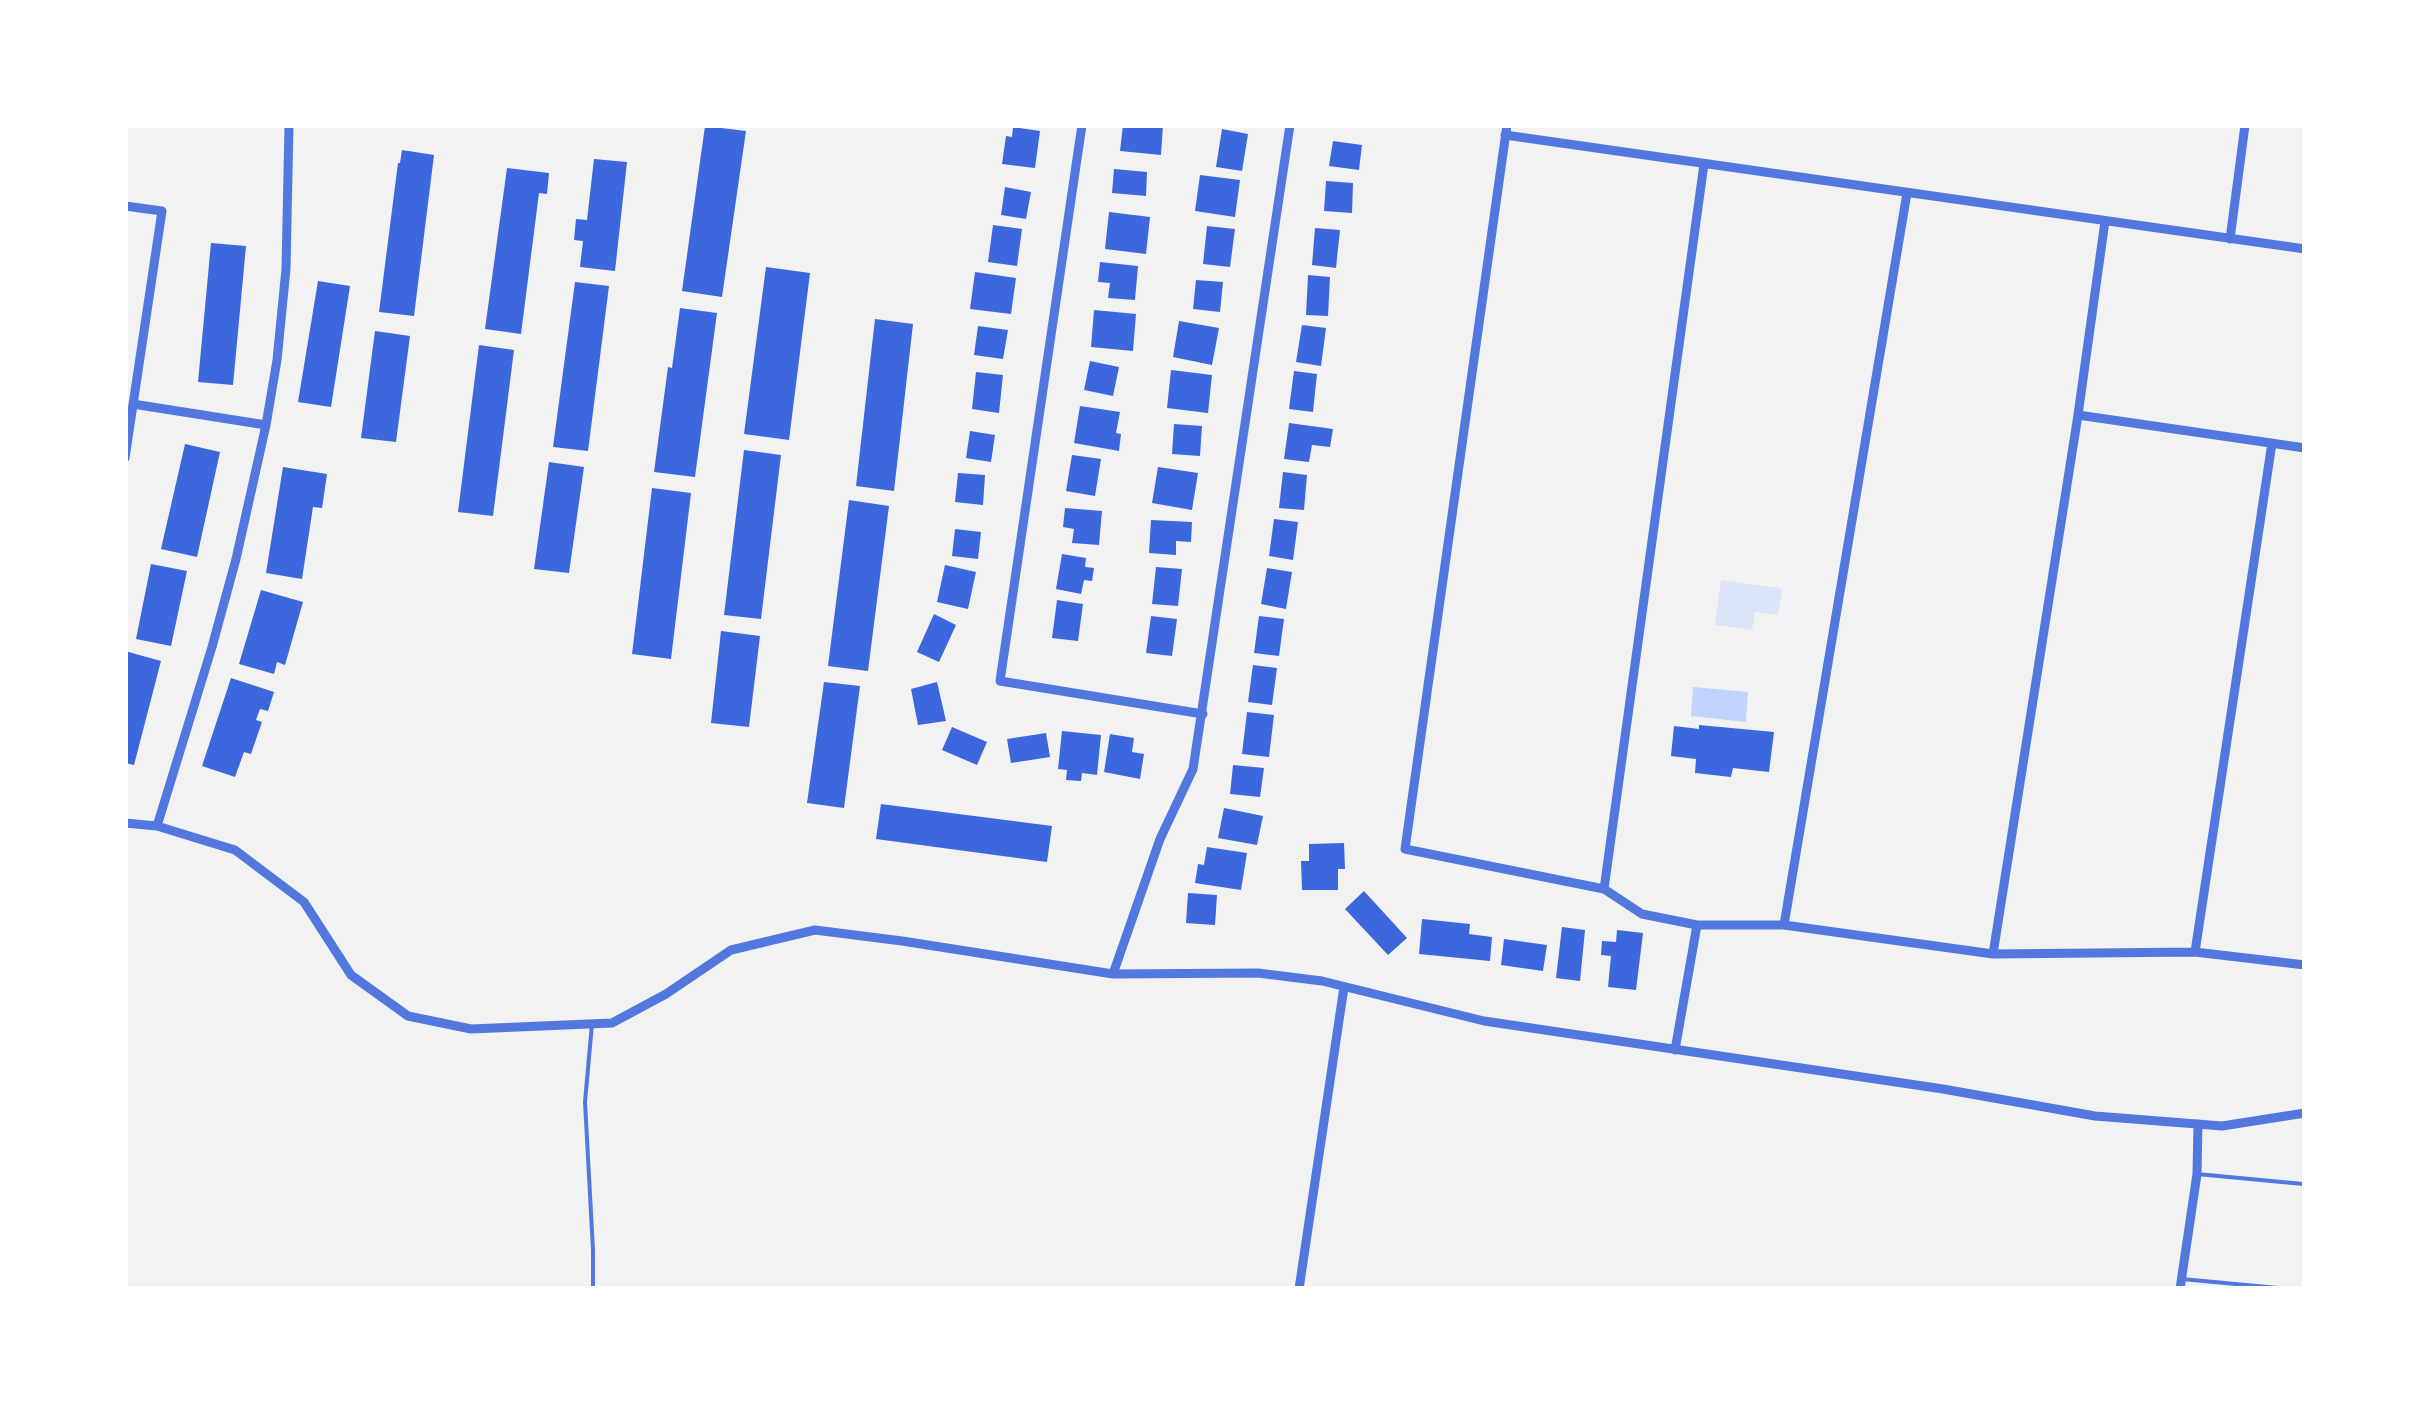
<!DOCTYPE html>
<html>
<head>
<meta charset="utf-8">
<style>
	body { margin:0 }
	#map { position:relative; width:2430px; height:1414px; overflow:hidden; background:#f2f2f2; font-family:"Open Sans",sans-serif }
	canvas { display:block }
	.frame { position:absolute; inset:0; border:128px solid #fff; pointer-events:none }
</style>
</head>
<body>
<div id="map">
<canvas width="2430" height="1414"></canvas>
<div class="frame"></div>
</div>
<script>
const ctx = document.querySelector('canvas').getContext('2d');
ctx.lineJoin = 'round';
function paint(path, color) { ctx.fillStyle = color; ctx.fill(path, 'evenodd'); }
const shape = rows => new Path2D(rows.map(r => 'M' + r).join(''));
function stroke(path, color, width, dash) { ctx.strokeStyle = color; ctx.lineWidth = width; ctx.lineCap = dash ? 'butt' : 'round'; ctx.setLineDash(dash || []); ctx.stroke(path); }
paint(shape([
	[1721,580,1779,588,1782,591,1778,615,1755,612,1752,630,1715,625]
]), '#dbe4f7');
paint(shape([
	[1693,687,1748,692,1746,722,1691,716]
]), '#bfd3fe');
paint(shape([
	[1123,125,1163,125,1161,155,1120,151],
	[705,126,746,131,722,297,682,291],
	[1013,127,1040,131,1035,168,1002,164,1006,136,1012,137],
	[1222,129,1248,134,1242,171,1216,167],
	[1333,141,1362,145,1359,170,1329,166],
	[402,150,434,155,414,316,379,312,398,163,400,163],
	[594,159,627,162,615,271,580,267,583,241,574,240,576,219,587,220],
	[507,168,549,173,547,194,539,193,521,334,485,329],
	[1114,169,1147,172,1146,196,1112,193],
	[1200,175,1240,180,1235,217,1195,211],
	[1326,181,1353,183,1352,213,1324,211],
	[1005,187,1031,192,1026,219,1001,215],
	[1109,212,1150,217,1146,254,1105,249],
	[993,225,1022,229,1017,266,988,262],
	[1207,226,1235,229,1230,267,1203,264],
	[1315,228,1340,230,1336,268,1312,265],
	[211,243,246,246,233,385,198,382],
	[1100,262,1138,266,1135,300,1108,298,1110,283,1098,282],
	[766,267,810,273,789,440,744,434],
	[975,272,1016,278,1011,314,970,309],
	[1308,275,1330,277,1328,316,1306,315],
	[1196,280,1223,282,1220,312,1193,309],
	[318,281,350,286,331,407,298,402],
	[575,282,609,286,588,451,553,447],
	[680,308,717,313,695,477,654,472,668,367,672,368],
	[1094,310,1136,314,1133,351,1091,347],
	[875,319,913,324,894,491,856,486],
	[1179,321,1219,328,1212,365,1173,357],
	[1302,325,1326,328,1321,366,1296,362],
	[978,326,1008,330,1003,359,974,355],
	[375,331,410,336,396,442,361,438],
	[479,345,514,350,493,516,458,512],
	[1090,361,1119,367,1113,396,1084,390],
	[1171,370,1212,375,1208,413,1167,408],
	[1294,371,1317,374,1313,412,1289,409],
	[976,372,1003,375,999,413,972,409],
	[1080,406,1120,412,1116,433,1121,434,1119,451,1074,443],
	[1289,423,1333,429,1330,447,1312,445,1309,462,1284,459],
	[1174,424,1202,426,1200,456,1172,454],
	[970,431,995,435,991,462,966,458],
	[185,444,220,452,197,557,161,549],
	[744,450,781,455,761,619,724,615],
	[1072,455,1101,459,1095,496,1066,491],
	[549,462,584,467,569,573,534,569],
	[283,467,327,474,322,508,313,507,302,579,266,573],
	[1158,467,1198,473,1192,510,1152,503],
	[1283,472,1307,475,1304,510,1279,508],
	[958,473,985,475,983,505,955,502],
	[652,488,691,493,671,659,632,654],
	[849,500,889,506,868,671,828,666],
	[1065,508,1102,511,1099,545,1072,543,1074,529,1063,527],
	[1274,519,1298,522,1293,560,1269,556],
	[1151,520,1192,522,1191,542,1176,541,1176,555,1149,553],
	[955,529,981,532,978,559,952,556],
	[1062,554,1086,558,1085,567,1094,568,1092,581,1084,580,1081,594,1056,589],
	[151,564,187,571,171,646,136,639],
	[945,565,976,572,968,609,937,602],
	[1156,567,1182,569,1178,606,1152,604],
	[1267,568,1292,572,1286,609,1261,604],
	[261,590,303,602,285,665,277,662,274,674,239,664],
	[1057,600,1083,604,1078,641,1052,638],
	[934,614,956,625,939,662,917,652],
	[1151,616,1177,619,1172,656,1146,653],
	[1259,616,1284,619,1279,656,1254,653],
	[721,631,760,636,749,727,711,723],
	[125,651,161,661,134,765,125,763],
	[1253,665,1277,668,1272,705,1248,702],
	[231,678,274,692,268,711,260,709,256,720,262,722,251,754,244,752,235,777,202,766],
	[824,682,860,686,844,808,807,803],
	[937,682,946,721,918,725,911,689],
	[1247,712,1274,715,1269,757,1242,754],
	[1699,725,1774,732,1769,772,1733,768,1731,777,1695,773,1696,759,1671,756,1674,726,1699,729],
	[952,727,987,742,977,765,942,750],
	[1062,731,1101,735,1097,775,1082,773,1081,781,1066,780,1067,770,1058,769],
	[1046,733,1050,757,1011,763,1007,739],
	[1110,734,1134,738,1132,752,1144,754,1140,779,1104,772],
	[1233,765,1264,768,1260,797,1230,794],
	[881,804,1052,826,1047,862,876,839],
	[1224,808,1263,816,1257,845,1218,838],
	[1344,843,1345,869,1338,869,1338,890,1302,890,1301,861,1309,861,1309,844],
	[1207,847,1247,853,1241,890,1195,883,1198,864,1204,865],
	[1364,891,1407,938,1388,955,1345,909],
	[1188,893,1217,895,1215,925,1186,923],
	[1422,919,1470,924,1469,934,1492,937,1490,961,1419,954],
	[1562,927,1585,930,1580,981,1556,978],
	[1617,930,1643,933,1636,990,1608,987,1611,956,1601,955,1602,941,1616,942],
	[1504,939,1547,945,1543,971,1501,965]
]), '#3d67dc');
stroke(shape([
	[592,1024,585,1102,593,1250,593,1289],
	[2197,1174,2303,1184],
	[2182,1279,2289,1289]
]), '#5277de', 4);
stroke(shape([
	[1082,125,1000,681,1203,714],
	[1507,125,1405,849,1604,889,1642,914,1697,925,1784,925,1993,954,2195,952,2305,965],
	[1505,135,2305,249],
	[125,206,162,211,125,458],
	[2230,239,2245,125],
	[133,404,266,425],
	[2078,415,2305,448],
	[125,823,157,826,235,850,304,902,351,975,408,1016,471,1029,612,1023,666,994,731,950,815,930,902,941,1113,974,1258,973,1322,981,1484,1021,1943,1089,2095,1116,2222,1126,2305,1113],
	[157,826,212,647,236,559,266,425,277,360,286,269,289,125],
	[1604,889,1704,164],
	[1784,925,1907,193],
	[2195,952,2272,443],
	[1993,954,2078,415,2105,221],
	[1113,974,1160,839,1193,769,1290,125],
	[1675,1050,1697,925],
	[1299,1289,1344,987],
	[2180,1289,2197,1174,2198,1124]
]), '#5277de', 9);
</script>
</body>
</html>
